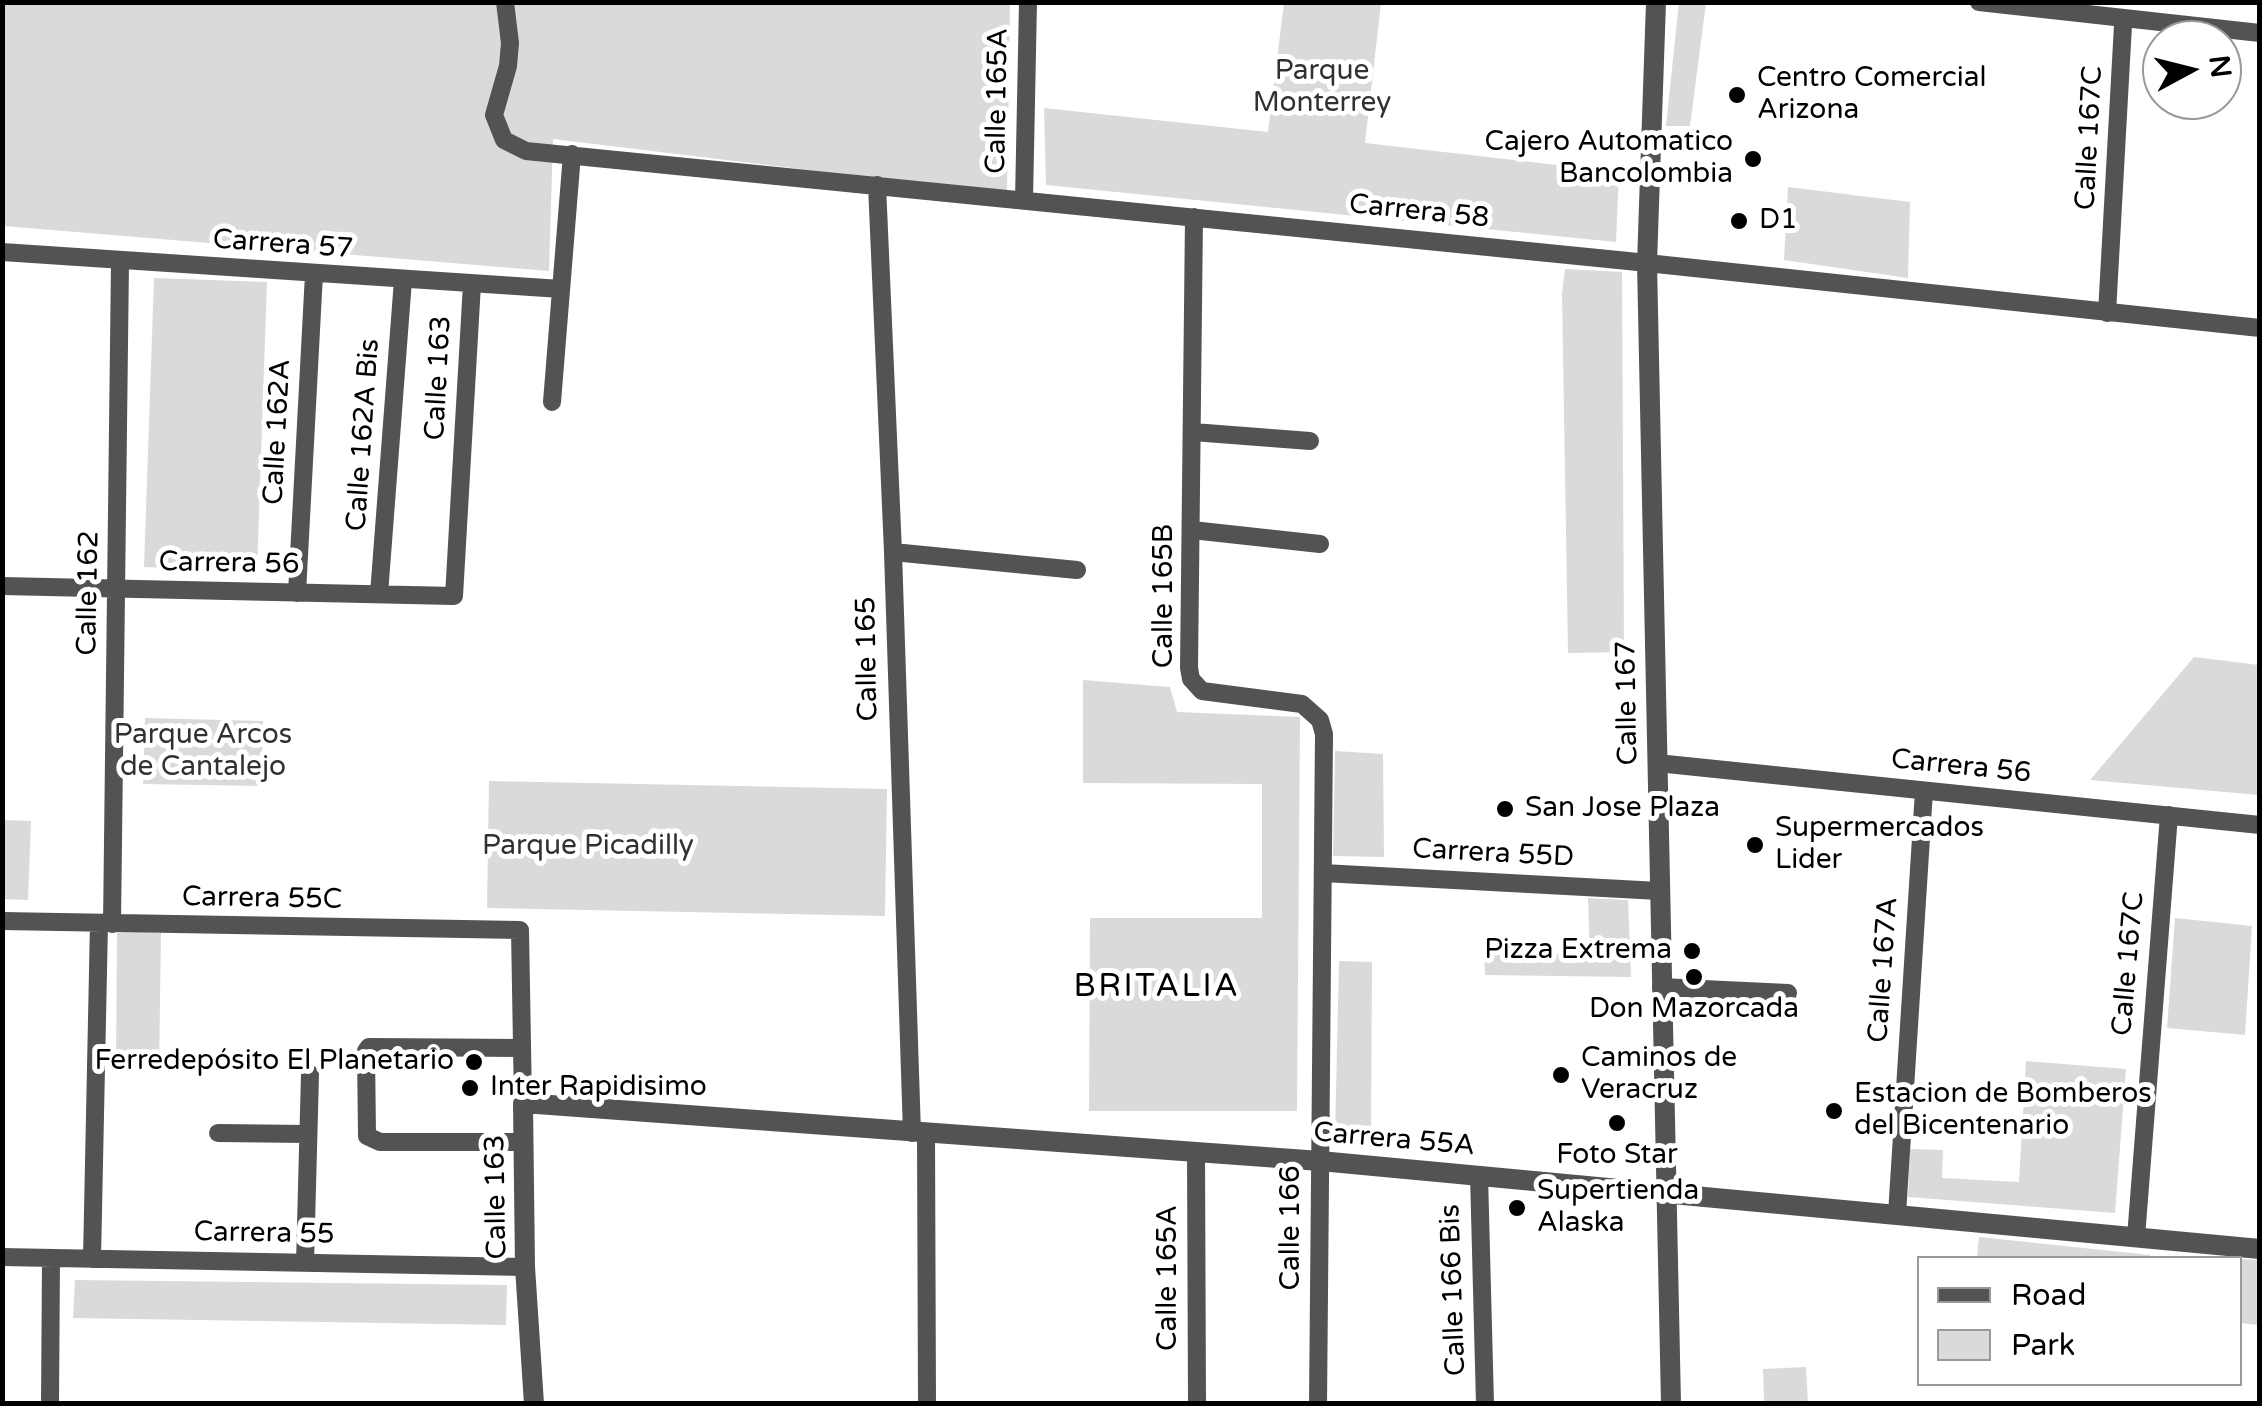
<!DOCTYPE html>
<html>
<head>
<meta charset="utf-8">
<style>
	body { margin:0 }
	#map { position:relative; width:2262px; height:1406px; overflow:hidden; background:#fff; font-family:"Varela Round",sans-serif }
	canvas { display:block }
	.frame { position:absolute; inset:0; border:5px solid #000; pointer-events:none }
	.legend { position:absolute; left:1917px; top:1256px; width:325px; height:130px; box-sizing:border-box; background:#fff; border:2px solid #999; margin:0; padding:12px 18px; list-style:none; font-size:30px; color:#000 }
	.legend li { display:flex; align-items:center; gap:20px; height:50px }
	.legend b { width:50px; border:2px solid #999 }
	.north { position:absolute; left:2142px; top:20px; width:100px; height:100px; box-sizing:border-box; background:#fff; border:2px solid #999; border-radius:50%; rotate:83deg; font-size:28px; font-weight:700; line-height:40px; text-align:center; color:#000 }
	.north::after { content:''; display:block; margin:auto; width:35px; height:45px; background:#000; clip-path:polygon(50% 0,100% 100%,50% 72%,0 100%) }
</style>
</head>
<body>
<div id="map">
<canvas width="2262" height="1406"></canvas>
<div class="frame"></div>
<ul class="legend">
<li><b style="height:12px;background:#535353"></b>Road</li>
<li><b style="height:28px;background:#dadada"></b>Park</li>
</ul>
<div class="north">N</div>
</div>
<script>
const ctx = document.querySelector('canvas').getContext('2d');
ctx.lineJoin = 'round';
function paint(path, color) { ctx.fillStyle = color; ctx.fill(path, 'evenodd'); }
const shape = rows => new Path2D(rows.map(r => 'M' + r).join(''));
function stroke(path, color, width, dash) { ctx.strokeStyle = color; ctx.lineWidth = width; ctx.lineCap = dash ? 'butt' : 'round'; ctx.setLineDash(dash || []); ctx.stroke(path); }
function label(font, color, halo, rows, align = 'center') {
  ctx.font = font + ' "Varela Round",sans-serif'; ctx.lineWidth = 10; ctx.setLineDash([]); ctx.textBaseline = 'middle'; ctx.strokeStyle = halo; ctx.fillStyle = color; for (const [text, x, y, turn = 0] of rows) {
    ctx.save(); ctx.translate(x, y); ctx.rotate((+turn || 0) * Math.PI / 180); ctx.textAlign = isNaN(turn) ? turn : align; if (halo) ctx.strokeText(text, 0, 0); ctx.fillText(text, 0, 0); ctx.restore();
  }
}
paint(shape([
	[1679,2,1706,3,1690,126,1666,126],
	[2,3,1010,3,1007,194,553,139,549,271,3,226],
	[1284,3,1381,3,1365,143,1619,172,1616,242,1046,185,1044,108,1268,132],
	[1788,187,1910,202,1908,278,1784,260],
	[1565,269,1622,272,1624,652,1568,653,1562,294],
	[154,278,267,282,257,571,144,567],
	[2194,657,2259,665,2259,795,2090,780],
	[1083,680,1170,687,1177,712,1300,717,1297,1111,1089,1111,1090,918,1262,918,1262,784,1083,783],
	[145,718,263,721,261,786,143,784],
	[1335,751,1383,754,1384,857,1333,856],
	[489,781,887,789,885,916,487,908],
	[3,820,31,821,28,900,3,899],
	[1588,898,1628,900,1631,977,1485,975,1484,951,1590,956],
	[2175,918,2252,926,2245,1035,2167,1028],
	[117,931,161,933,159,1070,116,1069],
	[1339,961,1372,962,1371,1138,1335,1136],
	[2026,1061,2126,1069,2115,1213,1908,1197,1910,1149,1943,1150,1942,1178,2019,1182],
	[1979,1237,2150,1255,2150,1258,1977,1258],
	[2240,1259,2259,1260,2259,1325,2240,1323],
	[75,1280,507,1285,506,1325,73,1318],
	[1806,1367,1808,1403,1764,1403,1763,1369]
]), '#dadada');
stroke(shape([
	[505,2,510,43,508,66,494,115,504,140,526,151,1628,261,2260,328],
	[1979,2,2260,33],
	[877,185,893,552,912,1133],
	[1024,200,1028,2],
	[1194,217,1189,668,1191,679,1202,691,1302,704,1320,720,1324,734,1318,1404],
	[2,252,561,289],
	[2107,313,2123,25],
	[552,402,572,154],
	[1193,432,1310,441],
	[1192,530,1320,544],
	[893,552,1077,570],
	[2,586,454,596,472,284],
	[297,593,314,274],
	[379,594,403,280],
	[1657,763,2260,825],
	[1323,873,1659,891],
	[2,921,520,930,523,1103],
	[112,924,120,262],
	[1661,987,1788,993],
	[522,1048,369,1047,366,1051,367,1136,380,1142,523,1142],
	[218,1133,308,1134],
	[926,1134,927,1404],
	[1196,1153,1197,1404],
	[1479,1175,1485,1404],
	[1897,1214,1924,791],
	[2136,1237,2169,815],
	[2,1257,525,1267],
	[92,1259,99,923],
	[305,1263,310,1074],
	[50,1404,51,1258]
]), '#535353', 18);
stroke(shape([
	[1656,2,1647,263,1671,1404],
	[534,1404,525,1267,523,1103,1320,1161,2260,1249]
]), '#535353', 20);
for (const [x, y, r, color] of [
	[1737,95,10,"#000"],
	[1753,159,10,"#000"],
	[1739,221,10,"#000"],
	[1505,809,10,"#000"],
	[1755,845,10,"#000"],
	[1692,951,10,"#000"],
	[1694,977,10,"#000"],
	[474,1062,10,"#000"],
	[1561,1075,10,"#000"],
	[470,1088,10,"#000"],
	[1834,1111,10,"#000"],
	[1617,1123,10,"#000"],
	[1517,1208,10,"#000"]
]) { const dot = new Path2D(); dot.arc(x, y, r, 0, 2 * Math.PI); ctx.fillStyle = color; ctx.fill(dot); stroke(dot, '#fff', 4); }
label('28px', '#313131', '#fff', [
	["Parque",1322,72],
	["Monterrey",1322,104],
	["Parque Arcos",203,736],
	["de Cantalejo",203,768],
	["Parque Picadilly",588,847]
]);
label('28px', '#000', '#fff', [
	["Centro Comercial",1757,79],
	["Arizona",1757,111],
	["Cajero Automatico",1733,143,"right"],
	["Bancolombia",1733,175,"right"],
	["D1",1759,221],
	["San Jose Plaza",1525,809],
	["Supermercados",1775,829],
	["Lider",1775,861],
	["Pizza Extrema",1672,951,"right"],
	["Don Mazorcada",1694,1010,"center"],
	["Caminos de",1581,1059],
	["Veracruz",1581,1091],
	["Ferredepósito El Planetario",454,1062,"right"],
	["Inter Rapidisimo",490,1088],
	["Estacion de Bomberos",1854,1095],
	["del Bicentenario",1854,1127],
	["Foto Star",1617,1156,"center"],
	["Supertienda",1537,1192],
	["Alaska",1537,1224]
], 'left');
label('28px', '#000', '#fff', [
	["Calle 165A",998,101,-89],
	["Calle 167C",2090,138,-87],
	["Carrera 58",1419,212,6],
	["Carrera 57",283,245,4],
	["Calle 163",439,378,-87],
	["Calle 162A",278,432,-87],
	["Calle 162A Bis",364,435,-86],
	["Carrera 56",229,564,1],
	["Calle 162",89,593,-89],
	["Calle 165B",1165,596,-90],
	["Calle 165",868,659,-91],
	["Calle 167",1628,703,-91],
	["Carrera 56",1961,767,6],
	["Carrera 55D",1493,854,3],
	["Carrera 55C",262,899,1],
	["Calle 167C",2129,964,-85],
	["Calle 167A",1884,970,-86],
	["Carrera 55A",1394,1140,5],
	["Calle 163",497,1197,-91],
	["Calle 166",1292,1228,-90],
	["Carrera 55",264,1234,1],
	["Calle 165A",1169,1278,-90],
	["Calle 166 Bis",1454,1290,-92]
]);
ctx.letterSpacing = '2.5px';
label('32px', '#000', '#fff', [
	["BRITALIA",1157,988]
]);
ctx.letterSpacing = '0px';
</script>
</body>
</html>
